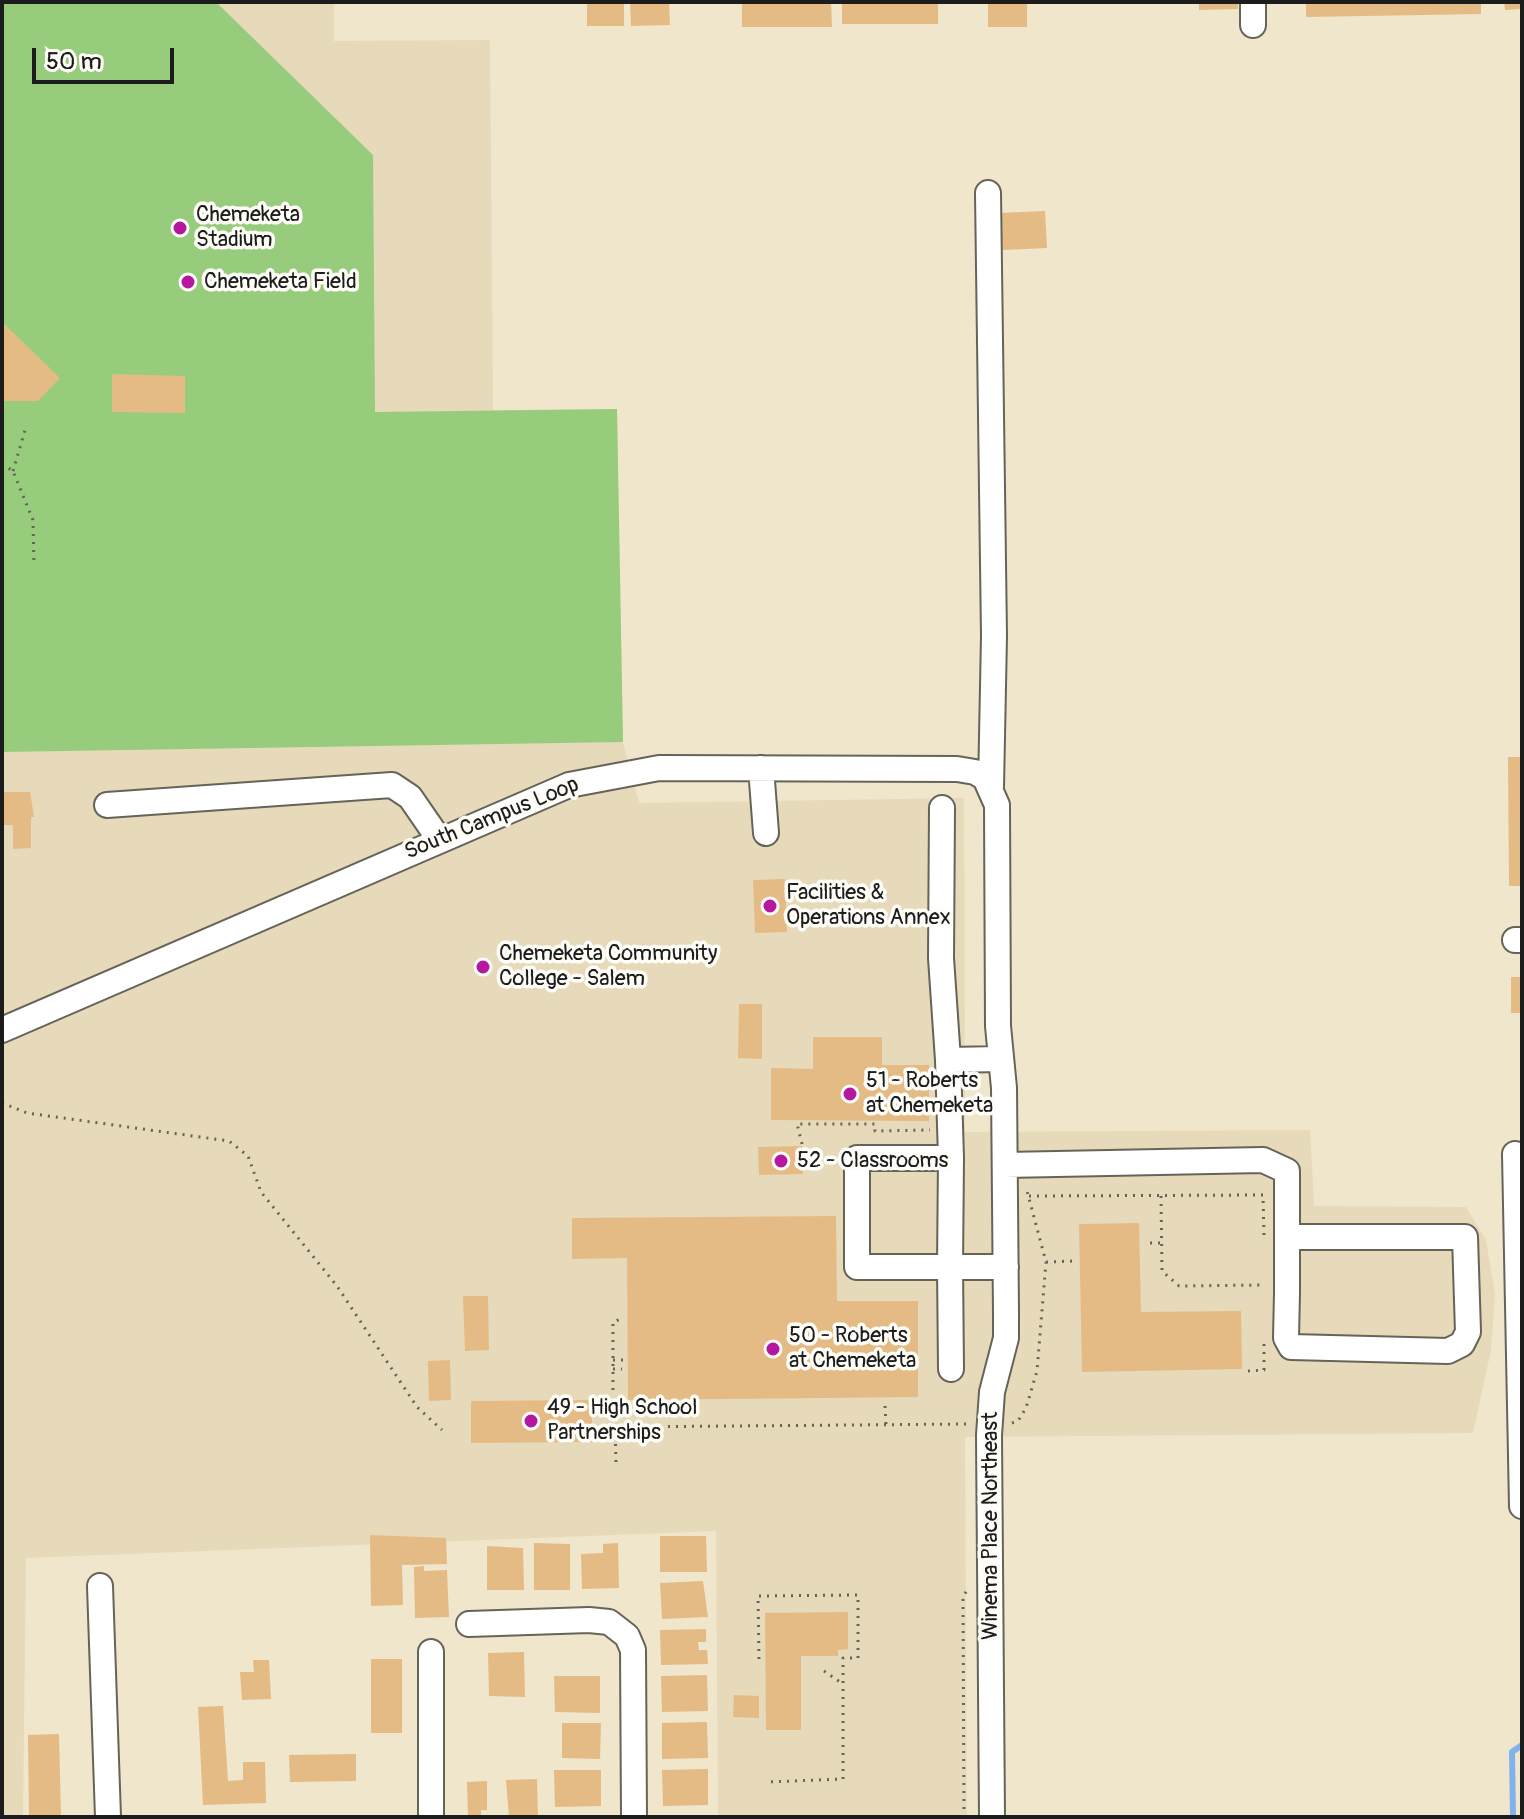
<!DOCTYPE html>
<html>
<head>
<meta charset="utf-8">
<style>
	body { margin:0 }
	#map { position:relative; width:1524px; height:1819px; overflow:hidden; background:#f0e6cb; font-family:Pangolin,sans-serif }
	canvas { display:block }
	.frame { position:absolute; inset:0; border:4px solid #1c1c1c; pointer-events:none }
	.scale { position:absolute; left:32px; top:48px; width:142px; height:36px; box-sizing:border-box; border:4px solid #1c1c1c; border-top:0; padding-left:10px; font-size:24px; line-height:28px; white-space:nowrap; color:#1c1c1c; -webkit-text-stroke:6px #fdfcf7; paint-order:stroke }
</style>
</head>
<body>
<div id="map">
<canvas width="1524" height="1819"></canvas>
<div class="frame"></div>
<div class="scale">50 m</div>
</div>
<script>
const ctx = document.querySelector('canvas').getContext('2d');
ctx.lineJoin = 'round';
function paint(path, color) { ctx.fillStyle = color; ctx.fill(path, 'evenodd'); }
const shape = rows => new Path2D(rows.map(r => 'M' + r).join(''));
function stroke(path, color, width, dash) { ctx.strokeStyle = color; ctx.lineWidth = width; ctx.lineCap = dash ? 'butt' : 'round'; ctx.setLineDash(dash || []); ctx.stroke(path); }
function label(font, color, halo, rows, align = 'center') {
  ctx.font = font + ' Pangolin,sans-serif'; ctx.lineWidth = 7; ctx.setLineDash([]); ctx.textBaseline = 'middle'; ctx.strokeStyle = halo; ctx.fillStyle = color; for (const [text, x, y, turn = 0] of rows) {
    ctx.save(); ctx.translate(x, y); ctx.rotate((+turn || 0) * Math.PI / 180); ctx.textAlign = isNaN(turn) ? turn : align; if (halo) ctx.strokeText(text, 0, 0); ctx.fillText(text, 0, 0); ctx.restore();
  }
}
paint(shape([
	[2,2,334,2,334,41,490,40,493,410,617,409,623,742,639,803,964,798,965,1132,1310,1130,1314,1206,1466,1207,1486,1240,1495,1294,1491,1350,1473,1433,965,1437,967,1817,718,1817,716,1531,26,1558,23,1817,2,1817]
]), '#e6daba');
paint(shape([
	[2,2,216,2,373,155,375,412,617,409,623,742,2,752]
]), '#97cc7d');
stroke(shape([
	[1513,1817,1512,1752,1522,1745]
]), '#82b2ed', 6);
paint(shape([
	[587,2,624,2,624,26,587,26],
	[630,2,669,2,670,25,631,26],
	[742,2,831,2,832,27,742,27],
	[842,2,938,2,938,24,842,24],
	[988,2,1027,2,1027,27,988,27],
	[1199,2,1238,2,1238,9,1199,10],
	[1306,2,1481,2,1481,14,1306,17],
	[1504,2,1522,2,1522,9,1505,10],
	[1045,211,1047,248,1002,250,1000,213],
	[2,322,60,378,38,401,2,401],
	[112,374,185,376,185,413,112,412],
	[1508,757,1522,757,1522,886,1509,886],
	[2,792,30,792,34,817,31,817,31,848,13,849,13,825,2,825],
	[785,879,787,932,755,933,753,880],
	[1511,977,1522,977,1522,1013,1511,1013],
	[739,1004,762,1004,762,1059,738,1058],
	[813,1037,882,1037,882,1065,929,1065,929,1121,771,1120,771,1068,813,1069],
	[802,1146,803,1174,759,1175,758,1147],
	[836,1216,837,1301,918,1301,918,1397,628,1400,627,1258,572,1259,572,1218],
	[1139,1223,1141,1312,1241,1311,1242,1369,1082,1372,1079,1224],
	[463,1296,488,1296,489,1350,465,1351],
	[450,1360,451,1400,429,1401,428,1361],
	[592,1400,592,1442,471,1443,471,1401],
	[370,1535,446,1538,447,1564,402,1565,403,1605,371,1606],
	[660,1536,706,1536,707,1572,660,1572],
	[534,1543,570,1544,570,1590,534,1590],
	[618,1543,619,1588,582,1589,581,1554,603,1553,603,1544],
	[487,1546,523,1548,524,1590,487,1590],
	[424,1566,424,1571,447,1570,449,1617,415,1618,414,1567],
	[703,1581,708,1617,662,1619,660,1583],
	[848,1612,848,1649,838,1650,838,1656,801,1656,801,1730,766,1730,765,1613],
	[706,1629,706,1642,698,1642,699,1650,707,1650,708,1664,661,1665,660,1630],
	[524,1652,525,1697,489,1696,488,1653],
	[371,1659,402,1659,402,1733,371,1733],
	[253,1660,269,1660,271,1699,242,1700,240,1672,254,1672],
	[707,1675,708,1711,662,1712,661,1676],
	[554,1676,600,1676,600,1713,555,1712],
	[734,1695,759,1696,759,1718,733,1717],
	[223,1706,228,1781,243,1780,243,1762,265,1762,266,1803,203,1805,198,1707],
	[707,1722,708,1758,662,1759,662,1723],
	[562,1723,601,1723,600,1759,562,1758],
	[59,1734,61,1817,29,1817,28,1735],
	[356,1754,356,1781,290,1782,289,1755],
	[708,1769,708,1805,663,1806,662,1770],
	[554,1770,601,1770,601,1806,555,1807],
	[537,1779,538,1817,509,1817,506,1780],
	[487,1781,487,1810,481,1810,481,1817,468,1817,467,1782]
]), '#e4bb85');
const minor = shape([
	[1253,25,1253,2],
	[988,193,994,636,991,787],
	[761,768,766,833],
	[107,805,392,785,410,797,439,839],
	[942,808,941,958,948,1060],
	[1515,940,1522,940],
	[2,1030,569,785,659,768,957,769,975,772,985,778,997,805,998,1026,1004,1088,1006,1313,1006,1338,992,1392,989,1435,992,1817],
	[1515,1154,1522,1506],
	[857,1158,951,1158,950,1267,857,1267,857,1158],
	[951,1158,948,1060,1000,1059],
	[1005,1165,1263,1160,1287,1171,1287,1293,1286,1338,1291,1347,1448,1351,1462,1344,1468,1332,1465,1237,1287,1237],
	[951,1369,950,1267,1006,1267],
	[100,1586,108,1817],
	[469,1624,589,1620,609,1622,627,1636,633,1650,634,1817],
	[431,1817,431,1652]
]);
stroke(minor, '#666359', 28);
stroke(shape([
	[2,464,13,471,33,520,34,566],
	[13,471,26,427],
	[2,1103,27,1113,229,1141,248,1156,261,1192,337,1286,417,1407,442,1430],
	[802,1144,797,1124,875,1124,875,1131,930,1130],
	[1029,1196,1263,1195,1264,1236],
	[1161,1196,1162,1271,1179,1286,1264,1285],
	[1150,1243,1162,1243],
	[1046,1262,1074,1261],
	[613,1360,624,1360],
	[613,1369,622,1369],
	[1248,1371,1264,1370,1264,1344],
	[613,1390,613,1322,623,1318],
	[885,1406,886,1424],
	[1012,1423,1018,1421,1026,1408,1037,1371,1046,1262,1027,1191],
	[616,1462,615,1427,968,1424],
	[759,1659,758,1596,858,1595,858,1658,843,1658,843,1779,767,1782],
	[824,1671,843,1684],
	[964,1817,963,1597,969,1587]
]), '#666359', 3, [2, 6]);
stroke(minor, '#fff', 24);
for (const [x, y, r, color] of [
	[180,228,8,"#b5179e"],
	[188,282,8,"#b5179e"],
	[770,906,8,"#b5179e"],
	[483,967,8,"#b5179e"],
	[850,1094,8,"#b5179e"],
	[781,1161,8,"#b5179e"],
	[773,1349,8,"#b5179e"],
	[531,1421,8,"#b5179e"]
]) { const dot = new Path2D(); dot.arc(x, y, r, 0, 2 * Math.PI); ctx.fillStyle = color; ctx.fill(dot); stroke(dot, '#fdfcf7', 3); }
label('22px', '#1c1c1c', '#fdfcf7', [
	["Chemeketa",196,215],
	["Stadium",196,240],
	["Chemeketa Field",204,282],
	["Facilities &",786,893],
	["Operations Annex",786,918],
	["Chemeketa Community",499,954],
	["College - Salem",499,979],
	["51 - Roberts",866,1081],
	["at Chemeketa",866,1106],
	["52 - Classrooms",797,1161],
	["50 - Roberts",789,1336],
	["at Chemeketa",789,1361],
	["49 - High School",547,1408],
	["Partnerships",547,1433]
], 'left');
label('22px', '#1c1c1c', '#fdfcf7', [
	["South Campus Loop",492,819,-22],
	["Winema Place Northeast",991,1526,-90]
]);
</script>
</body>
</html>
